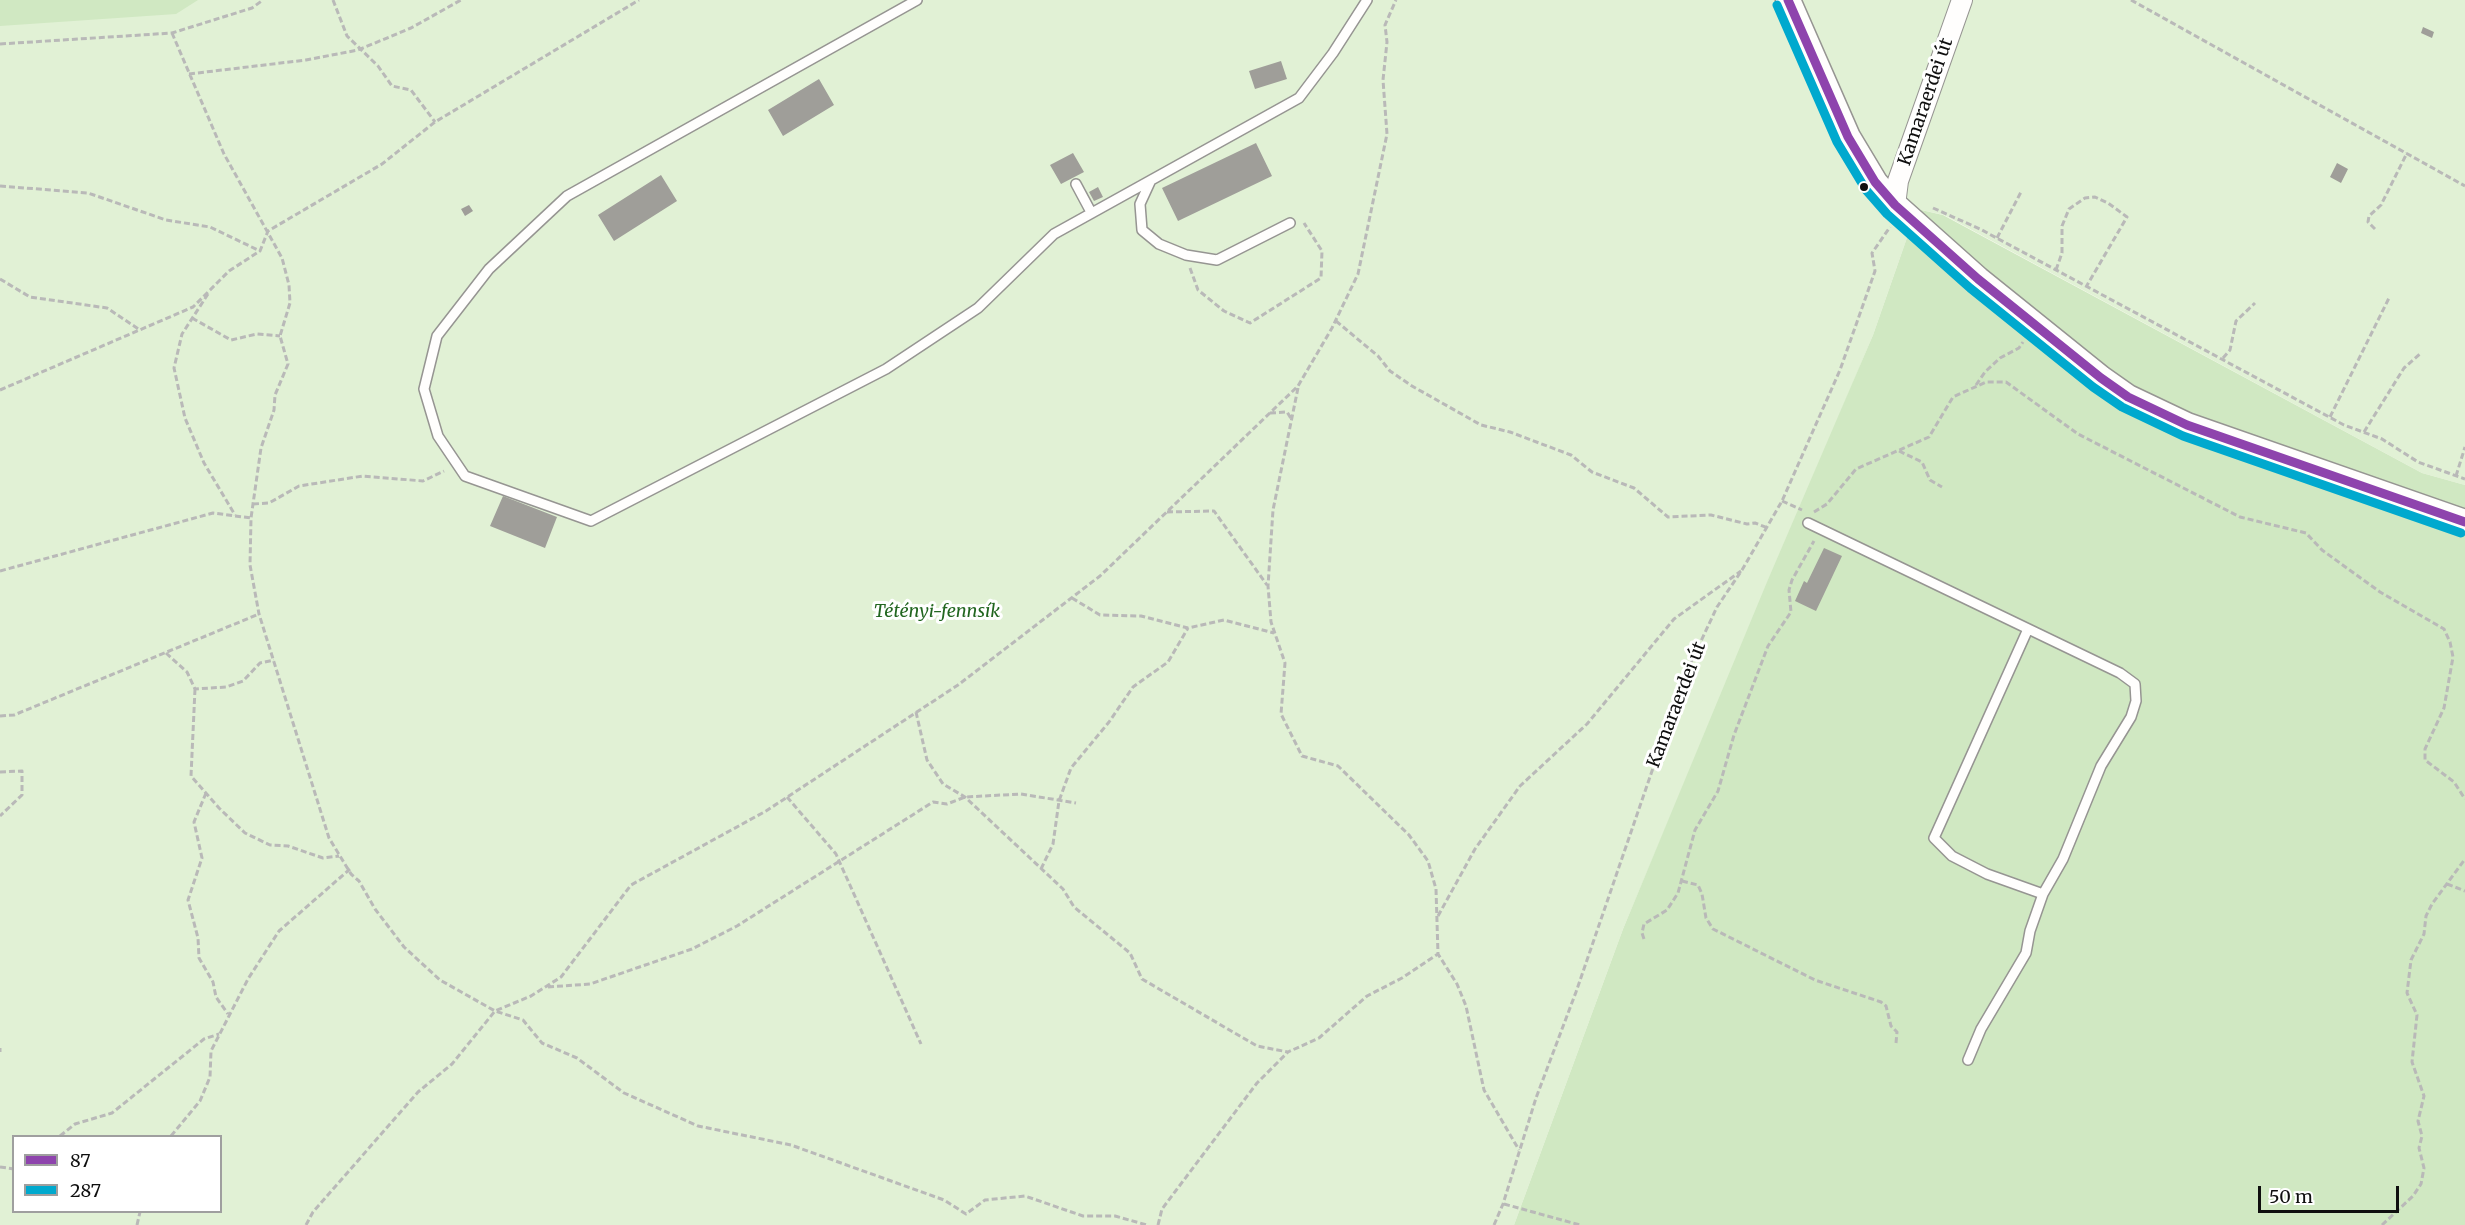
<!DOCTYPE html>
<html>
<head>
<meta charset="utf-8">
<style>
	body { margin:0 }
	#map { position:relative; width:2465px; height:1225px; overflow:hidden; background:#fcfbf4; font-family:Merriweather,serif }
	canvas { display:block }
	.legend { position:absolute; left:12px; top:1135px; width:210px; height:78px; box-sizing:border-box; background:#fff; border:2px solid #9f9f9f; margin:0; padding:8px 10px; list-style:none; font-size:18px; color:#0f0f0f }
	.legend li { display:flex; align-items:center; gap:12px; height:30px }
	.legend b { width:30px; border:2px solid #9f9f9f }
	.scale { position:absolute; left:2258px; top:1186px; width:141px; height:27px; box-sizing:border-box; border:3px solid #0f0f0f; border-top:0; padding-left:8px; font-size:18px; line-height:21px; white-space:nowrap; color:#0f0f0f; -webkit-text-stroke:4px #fff; paint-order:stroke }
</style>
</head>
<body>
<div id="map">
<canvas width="2465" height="1225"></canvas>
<ul class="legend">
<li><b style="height:8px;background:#8e44ad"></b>87</li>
<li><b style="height:8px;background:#00a9ce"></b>287</li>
</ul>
<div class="scale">50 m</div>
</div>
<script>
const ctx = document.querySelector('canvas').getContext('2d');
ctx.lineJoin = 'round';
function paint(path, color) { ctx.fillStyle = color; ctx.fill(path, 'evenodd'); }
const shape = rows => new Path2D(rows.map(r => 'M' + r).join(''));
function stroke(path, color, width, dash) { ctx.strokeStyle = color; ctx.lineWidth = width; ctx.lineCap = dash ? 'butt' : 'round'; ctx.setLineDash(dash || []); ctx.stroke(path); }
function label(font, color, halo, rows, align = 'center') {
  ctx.font = font + ' Merriweather,serif'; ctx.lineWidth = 6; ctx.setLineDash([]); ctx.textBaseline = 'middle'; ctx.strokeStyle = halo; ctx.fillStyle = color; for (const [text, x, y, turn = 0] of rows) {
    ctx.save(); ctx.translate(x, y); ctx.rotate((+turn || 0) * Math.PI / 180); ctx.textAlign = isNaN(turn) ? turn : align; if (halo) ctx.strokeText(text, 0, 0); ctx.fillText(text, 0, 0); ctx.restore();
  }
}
paint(shape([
	[0,0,1797,0,1827,55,1799,0,2465,0,2465,485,2422,473,1944,215,1917,209,1873,335,1623,929,1514,1225,0,1225],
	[14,1136,220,1136,220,1212,14,1212]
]), '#e1f1d5');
paint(shape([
	[0,0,198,0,176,14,0,26],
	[1917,209,1943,215,2422,473,2465,485,2465,1225,1514,1225,1623,929,1767,582,1873,335]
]), '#d0e8c2');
paint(shape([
	[2423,27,2434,32,2432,38,2421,33],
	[1281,61,1287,79,1255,89,1249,71],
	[819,79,834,105,783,136,768,110],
	[1256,143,1272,176,1178,221,1162,188],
	[1073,153,1084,172,1061,184,1050,165],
	[2337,163,2348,169,2341,183,2330,177],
	[661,175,677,201,614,241,598,215],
	[1098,187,1103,197,1094,201,1089,192],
	[469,205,473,211,465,216,461,209],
	[503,496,557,517,545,548,490,526],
	[1824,548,1842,556,1816,611,1795,601,1804,581,1807,583]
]), '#9f9e99');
const service = shape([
	[917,0,567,196,489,269,437,336,424,389,438,436,465,476,591,521,886,369,978,308,1054,234,1299,98,1333,53,1367,0],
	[1151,180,1140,204,1142,230,1159,244,1186,255,1217,260,1290,223],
	[1076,184,1091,212],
	[1808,523,2120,673,2135,684,2136,701,2131,717,2101,766,2063,859,2043,894,2030,931,2026,953,1981,1029,1968,1060],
	[2028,629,1934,838,1952,856,1987,874,2043,894]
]);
const minor = shape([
	[1895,205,1898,181,1962,0]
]);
const tertiary = shape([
	[1788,0,1848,137,1875,182,1895,205,1978,279,2101,378,2128,397,2187,425,2465,522]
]);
stroke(service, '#969592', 12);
stroke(minor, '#969592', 22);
stroke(tertiary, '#969592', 27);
stroke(shape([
	[333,0,347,36,378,66,392,86,411,90,435,122],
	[2131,0,2465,186],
	[172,33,224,154,282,258,289,285,290,303,280,336,288,364,275,395,274,410,261,448,251,518,250,565,259,614,329,838,351,874,359,881,375,909,404,947,440,980,495,1011,523,1020,542,1043,577,1058,624,1093,698,1126,791,1145,944,1200,966,1214,985,1200,1025,1196,1083,1216,1115,1216,1147,1225],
	[0,44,172,33,252,8,263,0],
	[189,74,306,60,358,50,411,28,461,0],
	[0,186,88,193,166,220,210,227,260,251],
	[1933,208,1980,229,2344,425,2382,439,2418,462,2465,479],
	[2375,229,2368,222,2369,216,2381,205,2407,153],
	[1997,238,2021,192],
	[1190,268,1198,290,1224,311,1250,323,1321,278,1322,251,1304,223],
	[2056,270,2062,253,2062,226,2069,209,2085,198,2095,197,2108,203,2127,217,2086,287],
	[0,279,30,297,107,308,140,330],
	[208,294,182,334,174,368,185,418,204,463,235,515],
	[192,318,231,340,257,334,280,336],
	[1336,321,1378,356,1390,371,1412,386,1481,425,1510,432,1571,455,1592,472,1634,488,1668,517,1711,515,1747,524,1755,523,1768,528],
	[2223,358,2230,350,2236,321,2255,303],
	[1976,385,1985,372,2000,358,2019,348,2023,342],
	[1298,388,1273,510,1268,586,1271,622,1285,663,1281,714,1302,756,1338,766,1409,835,1428,861,1436,889,1438,954,1457,984,1466,1006,1484,1090,1519,1150],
	[0,390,193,307,229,271,260,251,268,231,382,164,435,122,639,0],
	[1270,413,1287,412,1292,420],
	[2330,417,2389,298],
	[2364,432,2404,368,2420,354],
	[1899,451,1922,462,1930,480,1942,487],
	[2456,476,2465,447],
	[1782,501,1802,510],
	[253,504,269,503,299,486,363,476,423,481,444,471],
	[1167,512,1214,511,1267,585],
	[1814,512,1827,504,1856,469,1929,437,1953,397,1986,382,2006,382,2078,434,2240,517,2306,533,2322,550,2380,592,2444,629,2450,642,2453,657,2444,708,2425,749,2425,760,2454,782,2465,799],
	[0,571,213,513,251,518],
	[1072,598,1100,615,1141,616,1188,628,1224,620,1274,633],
	[166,653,187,672,195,689,226,687,243,681,260,663,274,660],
	[195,689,191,776,219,808,245,833,270,845,288,846,323,858,339,856],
	[916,712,927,760,943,784,965,797,1063,889,1074,907,1130,953,1142,979,1257,1046,1288,1052,1319,1038,1367,996,1402,978,1438,954],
	[0,716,14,715,259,614],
	[0,772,22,771,22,795,0,816],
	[206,793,194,822,202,858,188,900,198,938,199,958,213,982,216,997,228,1014],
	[787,797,836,854,921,1044],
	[1041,869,1053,844,1059,801,1071,768,1109,722,1133,687,1168,662,1188,628],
	[1682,881,1698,885,1702,894,1706,918,1713,929,1815,980,1881,1002,1886,1006,1891,1026,1897,1032,1896,1043],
	[2447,884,2465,891],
	[1438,916,1475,849,1520,786,1587,724,1674,619,1741,571],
	[1644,939,1642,933,1644,924,1667,910,1678,893,1695,830,1718,791,1734,735,1768,646,1791,612,1789,590,1792,580,1814,541],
	[548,987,590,984,692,949,737,926,933,802,947,804,965,797,1021,794,1076,803],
	[0,1048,0,1052],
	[60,1136,75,1124,112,1113,204,1039,219,1034],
	[171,1136,200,1101,210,1077,211,1051,248,979,279,931,350,869],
	[0,1167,14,1169],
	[1504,1204,1580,1225],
	[137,1225,140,1212],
	[306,1225,313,1212,418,1092,452,1064,495,1011,531,996,561,977,631,885,766,811,958,685,1100,576,1298,386,1332,328,1358,274,1387,134,1383,80,1387,42,1385,25,1396,0],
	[1158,1225,1162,1209,1257,1083,1288,1052],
	[1494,1225,1503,1204,1536,1098,1576,992,1685,675,1717,607,1742,570,1782,501,1840,370,1875,271,1872,253,1890,227],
	[2382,1225,2413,1196,2421,1184,2424,1168,2419,1148,2422,1136,2418,1121,2424,1096,2412,1062,2417,1015,2407,993,2411,960,2424,934,2426,916,2432,904,2465,859]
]), '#b9b9b8', 3, [6, 3]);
stroke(service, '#fffefd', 9);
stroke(minor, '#fffefd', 20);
stroke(tertiary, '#fffefd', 24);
stroke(shape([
	[1788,0,1848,137,1875,182,1895,205,1978,279,2101,378,2128,397,2187,425,2465,522]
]), '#8e44ad', 9);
stroke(shape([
	[1777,5,1837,142,1866,190,1887,214,1970,288,2093,387,2122,407,2183,436,2461,533]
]), '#00a9ce', 9);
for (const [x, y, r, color] of [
	[1864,187,5,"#0f0f0f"]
]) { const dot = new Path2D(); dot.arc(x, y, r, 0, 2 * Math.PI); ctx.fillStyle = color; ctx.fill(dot); stroke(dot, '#fff', 2); }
label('18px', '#0f0f0f', '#fff', [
	["Kamaraerdei út",1926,102,-71],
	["Kamaraerdei út",1677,705,-69]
]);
label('italic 18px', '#226620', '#fff', [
	["Tétényi-fennsík",937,612]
]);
</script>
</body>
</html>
